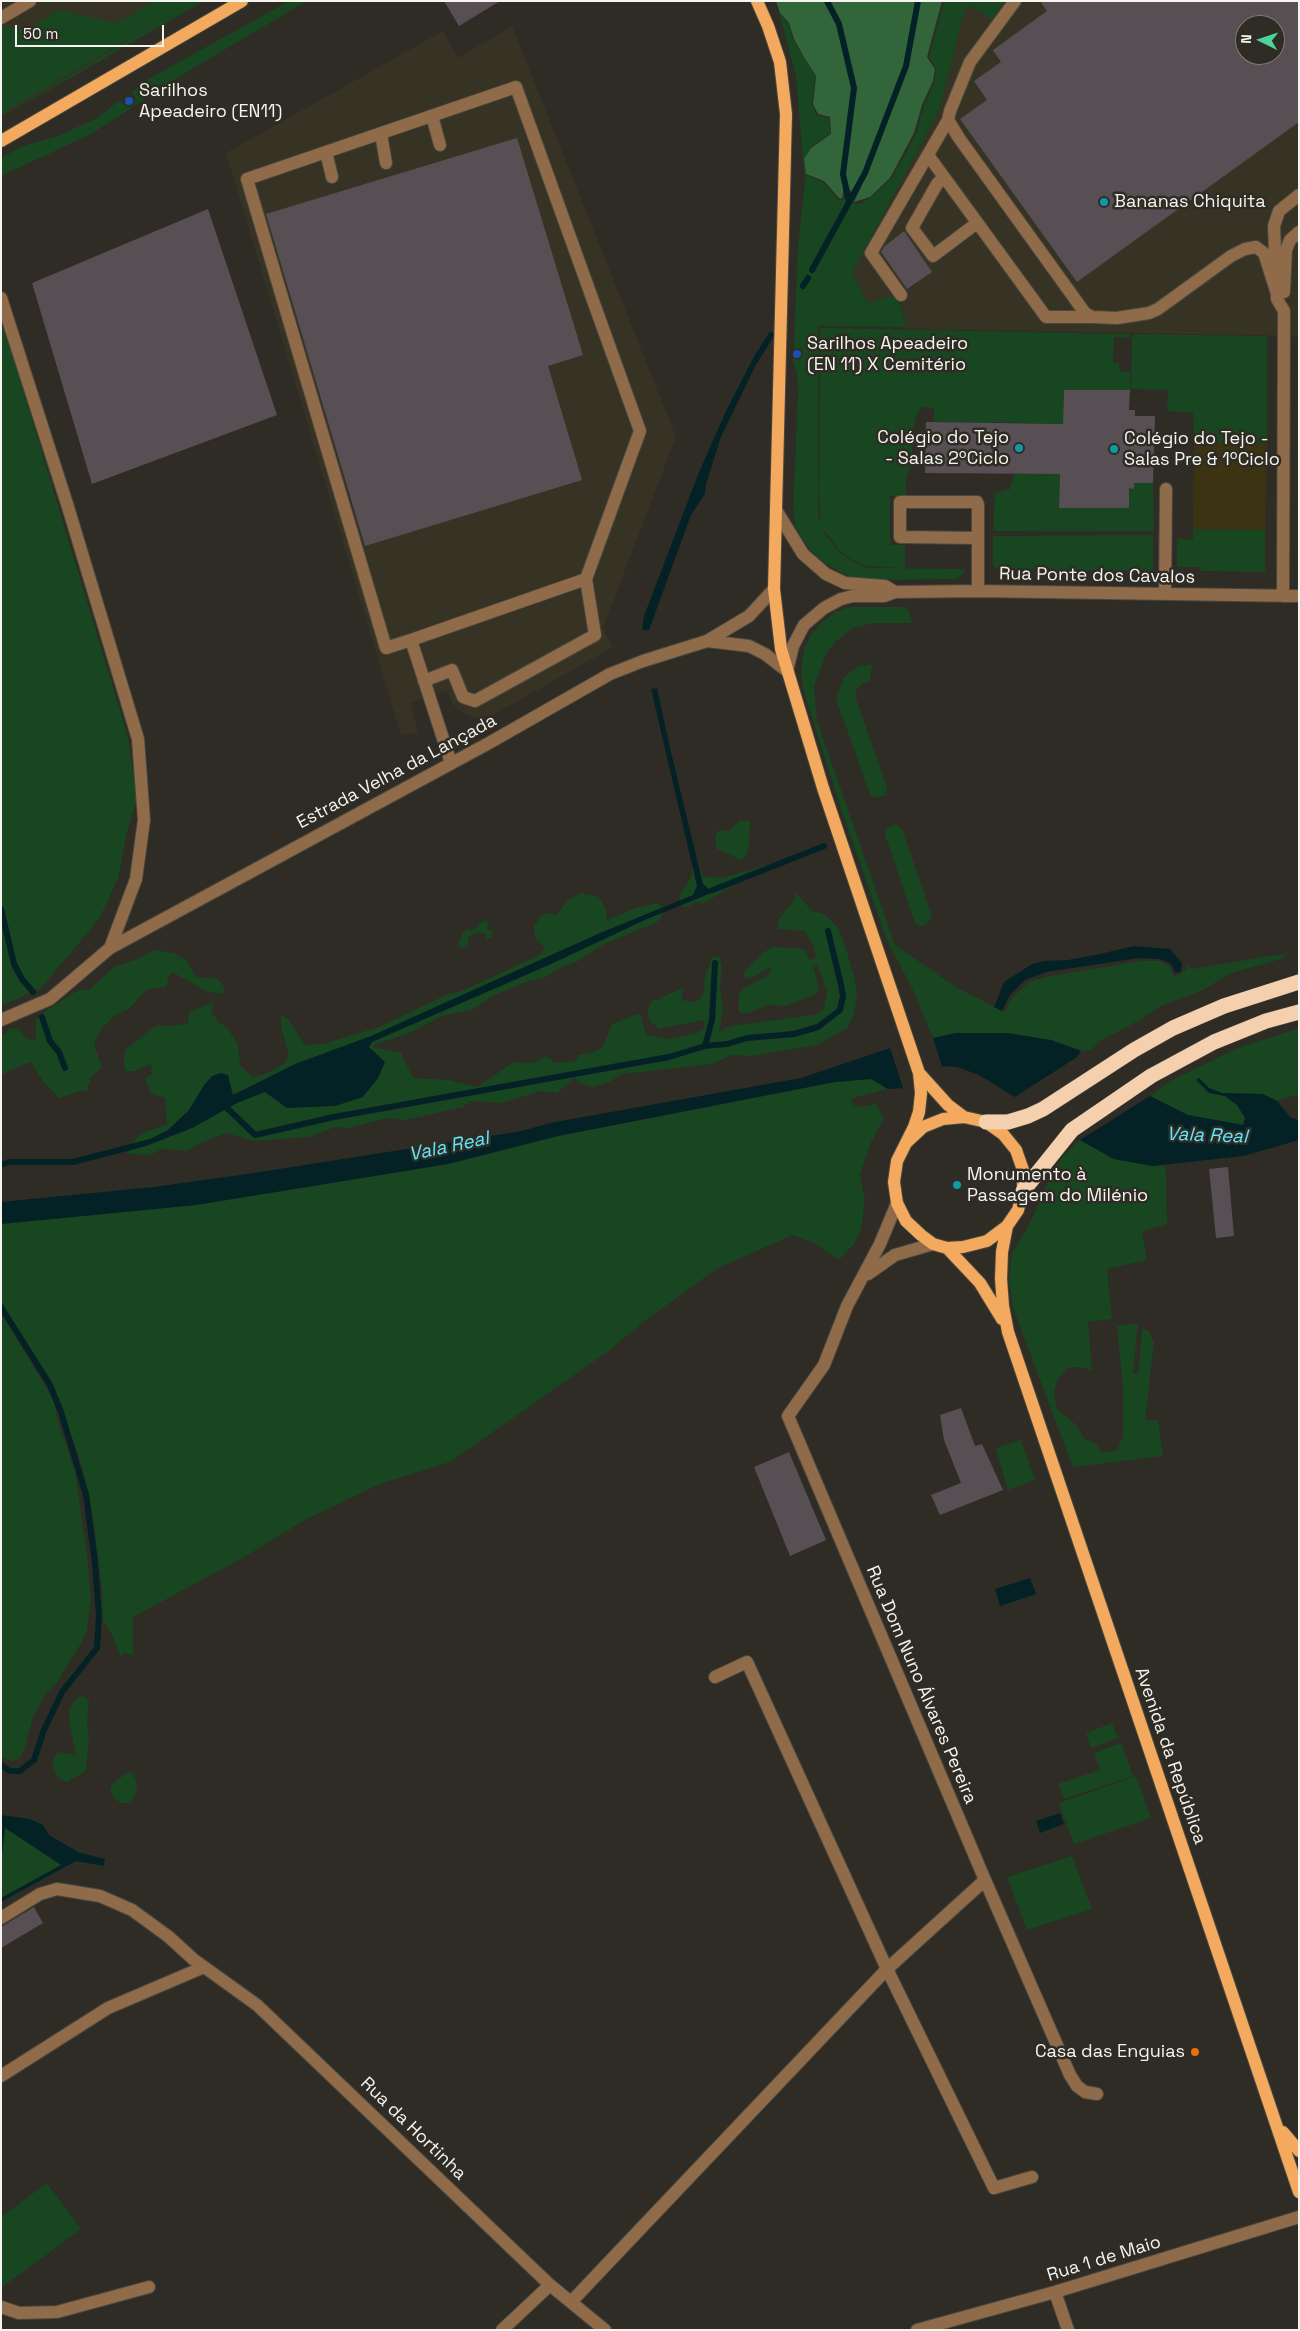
<!DOCTYPE html>
<html>
<head>
<meta charset="utf-8">
<style>
	body { margin:0 }
	#map { position:relative; width:1300px; height:2331px; overflow:hidden; background:#2e2c24; font-family:"Space Grotesk",sans-serif }
	canvas { display:block }
	.frame { position:absolute; inset:0; border:2px solid #f5f4ee; pointer-events:none }
	.north { position:absolute; left:1235px; top:15px; width:50px; height:50px; box-sizing:border-box; background:#2e2c24; border:1px solid #7e7c75; border-radius:50%; rotate:274deg; font-size:14px; font-weight:700; line-height:20px; text-align:center; color:#f5f4ee }
	.north::after { content:''; display:block; margin:auto; width:18px; height:22px; background:#4cd39b; clip-path:polygon(50% 0,100% 100%,50% 72%,0 100%) }
	.scale { position:absolute; left:15px; top:25px; width:149px; height:22px; box-sizing:border-box; border:2px solid #f5f4ee; border-top:0; padding-left:6px; font-size:15px; line-height:18px; white-space:nowrap; color:#f5f4ee; -webkit-text-stroke:4px #2e2c24; paint-order:stroke }
</style>
</head>
<body>
<div id="map">
<canvas width="1300" height="2331"></canvas>
<div class="frame"></div>
<div class="north">N</div>
<div class="scale">50 m</div>
</div>
<script>
const ctx = document.querySelector('canvas').getContext('2d');
ctx.lineJoin = 'round';
function paint(path, color) { ctx.fillStyle = color; ctx.fill(path, 'evenodd'); }
const shape = rows => new Path2D(rows.map(r => 'M' + r).join(''));
function stroke(path, color, width, dash) { ctx.strokeStyle = color; ctx.lineWidth = width; ctx.lineCap = dash ? 'butt' : 'round'; ctx.setLineDash(dash || []); ctx.stroke(path); }
function label(font, color, halo, rows, align = 'center') {
  ctx.font = font + ' "Space Grotesk",sans-serif'; ctx.lineWidth = 5; ctx.setLineDash([]); ctx.textBaseline = 'middle'; ctx.strokeStyle = halo; ctx.fillStyle = color; for (const [text, x, y, turn = 0] of rows) {
    ctx.save(); ctx.translate(x, y); ctx.rotate((+turn || 0) * Math.PI / 180); ctx.textAlign = isNaN(turn) ? turn : align; if (halo) ctx.strokeText(text, 0, 0); ctx.fillText(text, 0, 0); ctx.restore();
  }
}
paint(shape([
	[1,1,192,1,1,117],
	[1005,1,1299,1,1299,336,906,329,902,305,897,299,891,296,868,303,852,273,940,108,962,19,968,5,992,19],
	[1245,25,1275,25,1275,55,1245,55],
	[512,26,676,437,603,628,613,647,493,715,477,718,462,713,452,703,447,691,411,703,418,733,401,735,226,153,443,31,458,58]
]), '#373324');
paint(shape([
	[154,1,204,1,1,118,188,3,1,114,1,25,25,31,58,10,117,23],
	[289,1,307,1,182,75,91,134,1,176,1,157,29,144,58,136,97,118,120,100,126,106,136,99,131,92,150,78],
	[774,1,779,14,788,23,793,39,815,76,812,104,817,116,829,118,830,133,811,147,804,159,806,175,823,182,838,200,844,200,845,189,851,195,857,190,853,203,857,205,870,198,892,178,916,134,924,105,934,82,936,69,929,57,944,1,1005,1,992,19,968,5,962,19,940,108,852,273,868,303,891,296,897,299,901,305,906,327,818,326,818,515,821,523,819,496,820,328,1130,334,1130,338,1114,337,1113,362,1119,363,1120,372,1130,371,1130,390,1064,390,1063,424,990,422,990,426,974,423,934,422,934,408,924,407,919,410,915,420,911,463,906,480,906,496,890,496,890,545,905,545,905,568,867,566,851,559,840,551,823,529,826,536,839,552,850,560,866,568,965,569,963,574,957,579,864,580,844,574,825,563,811,551,796,528,793,512,798,392,797,374,793,361,794,340,798,247,805,182,796,77,783,26],
	[1,317,128,737,137,798,127,832,118,879,99,919,41,988,1,1006],
	[1132,334,1267,336,1267,444,1194,442,1193,413,1167,411,1168,390,1131,389],
	[1014,474,1060,474,1059,508,1128,508,1129,488,1134,488,1134,483,1153,483,1154,531,993,531,995,493,1010,489],
	[1193,529,1265,530,1265,572,1201,571,1201,567,1177,567,1177,539,1193,540],
	[1153,535,1153,571,997,569,993,565,993,536],
	[849,607,907,607,913,623,874,623,853,628,835,642,826,654,814,686,817,721,895,945,956,987,1002,1011,1006,1011,1011,999,1029,982,1045,977,1140,961,1160,961,1169,966,1174,977,1187,969,1188,965,1192,969,1288,953,1281,959,1231,973,1203,990,1159,1007,1140,1020,1102,1040,1091,1050,1083,1051,1051,1040,956,1033,933,1038,913,990,887,940,841,809,803,689,801,668,804,649,810,636,820,624,835,612],
	[872,664,870,682,864,682,857,689,855,696,888,790,885,792,886,795,878,797,873,797,870,794,836,699,843,679,851,671,859,666],
	[739,820,750,821,749,846,746,856,741,861,742,872,766,865,764,872,734,885,704,903,697,902,684,908,679,898,692,875,692,866,699,866,702,875,707,877,724,878,742,872,741,860,717,849,715,839,717,832,720,830,730,831],
	[894,824,902,829,932,916,926,925,920,926,915,923,885,835,885,829],
	[581,893,599,897,607,911,606,921,633,909,656,903,661,906,663,915,657,922,600,946,578,961,562,967,544,978,529,981,492,996,474,1009,442,1016,407,1034,375,1044,373,1047,401,1053,413,1078,449,1080,477,1087,514,1062,533,1063,546,1056,555,1063,575,1061,579,1055,592,1053,603,1047,612,1024,638,1014,641,1016,646,1035,669,1039,697,1033,705,1027,703,1020,659,1029,650,1021,647,1010,653,1000,660,1000,668,994,684,988,681,1000,696,1002,703,995,705,976,713,956,719,957,722,965,720,988,723,1008,719,1033,725,1028,737,1025,814,1015,824,1009,827,992,818,965,813,966,819,988,816,994,785,1006,768,1005,749,1013,741,1014,738,1009,739,994,745,987,769,975,771,967,749,979,743,976,746,969,764,952,774,947,797,948,805,950,810,960,816,958,813,945,805,931,777,929,779,919,794,901,796,893,812,911,824,914,837,926,843,939,855,980,857,995,854,1014,847,1028,817,1045,752,1056,732,1055,713,1064,622,1074,609,1082,593,1087,579,1083,575,1077,557,1093,541,1091,502,1103,470,1101,463,1107,406,1120,388,1118,348,1128,335,1127,310,1137,253,1141,227,1133,200,1143,188,1151,162,1149,150,1155,128,1154,134,1140,143,1133,167,1124,165,1098,151,1094,145,1078,152,1074,151,1064,135,1071,125,1071,124,1059,125,1050,157,1025,167,1026,188,1024,189,1012,214,1002,211,1012,219,1022,228,1029,238,1044,240,1065,253,1077,267,1073,284,1064,289,1055,281,1027,281,1014,288,1019,305,1045,323,1044,379,1027,446,995,461,991,542,954,544,947,535,938,534,927,540,917,548,913,556,915,569,899],
	[486,920,489,924,487,929,492,931,493,936,487,939,484,933,475,933,469,937,467,947,461,948,458,944,463,933,467,929,470,931,476,928,480,923],
	[153,950,174,953,187,961,196,977,218,979,225,988,223,994,208,992,174,973,170,973,166,987,146,990,129,1009,115,1015,100,1031,94,1044,102,1067,91,1077,87,1091,77,1092,59,1098,43,1081,31,1062,8,1071,1,1076,1,1034,5,1034,10,1028,18,1029,27,1039,36,1040,36,1019,46,1011,78,990,89,990,114,967,138,959],
	[1299,1028,1299,1094,1277,1101,1263,1094,1222,1093,1209,1088,1199,1078,1208,1093,1225,1096,1237,1105,1245,1118,1243,1125,1188,1115,1150,1096,1170,1081,1238,1048],
	[871,1079,888,1089,857,1097,851,1100,853,1105,862,1107,876,1104,884,1119,870,1144,860,1175,865,1199,861,1229,854,1244,839,1260,814,1243,793,1235,718,1268,646,1320,607,1352,450,1462,380,1484,305,1520,241,1559,133,1617,133,1656,124,1652,120,1656,113,1636,103,1621,102,1589,94,1524,89,1493,80,1460,52,1382,1,1302,1,1224,196,1205,448,1164,558,1136,835,1082],
	[1080,1140,1114,1159,1153,1166,1164,1165,1166,1173,1167,1224,1142,1231,1147,1260,1107,1269,1112,1319,1088,1322,1092,1370,1080,1367,1069,1367,1058,1378,1054,1391,1057,1409,1075,1424,1085,1439,1096,1444,1102,1453,1117,1450,1123,1436,1123,1389,1117,1326,1138,1323,1133,1374,1138,1374,1142,1329,1149,1331,1154,1343,1145,1420,1158,1420,1163,1456,1073,1467,1013,1308,1009,1279,1012,1253,1030,1223,1051,1175,1064,1155],
	[1,1313,53,1399,59,1425,75,1471,87,1555,91,1600,87,1629,83,1640,56,1684,46,1693,33,1717,24,1751,19,1759,13,1761,1,1757],
	[1021,1440,1035,1480,1008,1490,996,1448],
	[83,1696,89,1700,87,1722,89,1736,86,1771,67,1782,60,1779,53,1770,53,1759,57,1753,61,1752,76,1755,69,1720,70,1707,76,1699],
	[1112,1723,1118,1738,1091,1748,1086,1733],
	[1121,1743,1133,1776,1064,1799,1058,1784,1100,1770,1094,1753],
	[128,1772,133,1773,137,1784,136,1794,130,1803,121,1803,114,1798,110,1791,112,1784],
	[1136,1776,1151,1818,1074,1844,1059,1803],
	[1,1815,30,1819,43,1825,49,1835,78,1852,105,1859,104,1866,76,1861,1,1902],
	[1072,1856,1092,1909,1027,1930,1007,1877],
	[47,2183,81,2229,1,2288,1,2217]
]), '#184621');
paint(shape([
	[942,1,927,57,935,69,933,81,922,105,914,133,890,178,870,197,854,202,861,187,857,184,851,192,848,186,844,186,842,199,839,198,824,181,806,174,804,159,811,148,831,134,830,117,818,114,813,104,816,76,804,57,794,39,789,23,780,13,776,1]
]), '#32653a');
paint(shape([
	[1194,442,1267,444,1265,530,1193,529]
]), '#3c3313');
paint(shape([
	[757,351,760,356,721,437,706,484,705,494,691,515,649,630,642,630,644,616,699,472,726,411],
	[657,688,670,748,703,884,709,889,723,884,714,892,647,919,551,964,372,1042,369,1047,385,1062,378,1078,363,1097,335,1106,287,1108,265,1092,237,1103,192,1128,146,1146,74,1165,9,1165,1,1168,1,1162,8,1159,72,1159,150,1139,168,1130,189,1110,204,1085,212,1076,221,1073,228,1075,233,1095,295,1064,371,1036,600,933,693,895,697,886,651,689],
	[1134,946,1170,949,1182,963,1181,972,1175,973,1171,964,1160,959,1139,958,1046,972,1025,980,1010,995,1002,1011,994,1007,1004,982,1032,964,1044,961,1068,960,1100,954],
	[956,1033,1008,1033,1051,1040,1081,1051,1077,1057,1015,1097,979,1075,957,1067,942,1066,933,1038],
	[890,1048,903,1088,888,1089,871,1079,835,1082,558,1136,448,1164,196,1205,1,1224,1,1202,154,1187,247,1174,522,1131,550,1123,801,1078],
	[1199,1078,1209,1088,1222,1093,1263,1094,1277,1101,1291,1118,1299,1120,1299,1140,1243,1156,1153,1166,1114,1159,1080,1140,1150,1096,1188,1115,1243,1125,1245,1118,1237,1105,1225,1096,1209,1093,1196,1080],
	[1030,1578,1036,1594,1000,1606,995,1589],
	[1060,1813,1064,1824,1040,1833,1036,1821],
	[1,1815,30,1819,43,1825,49,1835,78,1852,105,1859,104,1866,76,1861,1,1902,1,1898,61,1865,5,1828,1,1863]
]), '#042226');
stroke(shape([
	[827,1,839,24,854,88,843,174,849,202],
	[812,270,865,173,906,66,918,1],
	[803,286,808,278],
	[755,361,771,335],
	[713,890,824,846],
	[1,909,14,964,22,979,33,992],
	[42,1017,50,1041,59,1052,65,1068],
	[705,1046,727,1044,747,1038,794,1034,818,1027,840,1010,843,996,841,985,828,931],
	[224,1105,255,1135,334,1117,669,1057,705,1046,712,1020,715,963],
	[1,1307,50,1385,61,1412,86,1495,95,1563,99,1616,97,1648,62,1692,44,1730,34,1760,20,1771,10,1771,1,1765]
]), '#042226', 6);
paint(shape([
	[444,1,500,1,459,26],
	[1040,1,1299,1,1299,122,1077,282,960,119,987,100,974,81,1001,62,993,50,1047,11],
	[1245,25,1275,25,1275,55,1245,55],
	[517,138,583,355,548,366,582,480,365,546,266,214],
	[208,209,277,415,92,484,32,283],
	[904,231,932,272,907,289,881,252,884,247],
	[1064,390,1130,390,1129,410,1135,410,1135,416,1155,416,1153,483,1134,483,1134,489,1129,488,1129,508,1059,508,1060,474,925,473,926,422,1063,424],
	[1228,1167,1234,1236,1216,1238,1209,1169],
	[961,1408,975,1446,982,1444,1003,1490,940,1515,931,1495,961,1483,944,1440,940,1415],
	[789,1452,826,1540,790,1556,754,1467],
	[34,1907,43,1923,1,1948,1,1927]
]), '#584f55');
const minor = shape([
	[1015,1,970,62,950,111,948,120,959,138,1085,313,1092,317,1117,318,1149,313,1158,309,1231,256,1245,249,1256,247,1264,253,1276,291],
	[1,18,30,1],
	[432,116,440,145],
	[381,134,386,163],
	[326,152,332,177],
	[928,155,1046,317,1092,317],
	[944,177,937,184,912,228,933,256,977,223],
	[1284,292,1286,250,1290,240,1299,232],
	[901,295,871,253,948,120],
	[1,298,68,507,138,739,144,820,136,879,110,948,50,999,1,1020],
	[776,510,803,554,826,574,845,583,885,586,895,592],
	[978,591,978,505,977,502,900,502,900,537,978,538],
	[1165,594,1166,489],
	[1283,596,1284,311,1277,299,1274,226,1279,211,1299,195],
	[411,640,386,648,247,179,516,87,640,431,586,579,411,640,451,763],
	[707,641,749,646,765,654,787,671,793,646,804,625,824,608,841,599,853,596,884,596,895,592,978,591,1299,596],
	[424,681,452,670,463,697,475,701,595,635,586,579],
	[110,948,489,743,610,674,643,661,707,641,749,616,774,589],
	[897,1203,880,1244,847,1306,824,1365,788,1416,985,1880,1070,2075,1077,2086,1085,2092,1097,2094],
	[868,1274,895,1255,933,1244],
	[715,1677,747,1662,887,1969,994,2188,1032,2177],
	[1,1918,40,1894,57,1889,100,1896,132,1910,169,1937,193,1959,257,2005,550,2285,605,2330],
	[1,2076,108,2008,204,1967],
	[1055,2292,1068,2330],
	[571,2302,887,1969,985,1880],
	[1,2307,19,2313,57,2312,149,2287],
	[502,2330,550,2285],
	[917,2330,1055,2292,1299,2217]
]);
const major = shape([
	[757,1,768,26,780,62,786,114,774,589,781,649,823,788,919,1073,921,1093,919,1112,914,1127,897,1161,894,1182,897,1203,906,1221,921,1235,933,1244,947,1248,963,1247,987,1241,1007,1226,1018,1210,1023,1191,1023,1170,1016,1150,1003,1134,986,1122,964,1117,943,1119,923,1127,907,1142],
	[1,141,242,1],
	[920,1074,948,1105,964,1117],
	[1007,1226,1002,1252,1001,1279,1003,1306,1008,1332,1299,2192],
	[947,1248,980,1283,1002,1319],
	[1283,2132,1299,2151]
]);
const highway = shape([
	[986,1122,1008,1122,1028,1116,1043,1109,1134,1050,1173,1028,1224,1006,1299,982],
	[1023,1191,1072,1130,1151,1076,1214,1042,1266,1021,1299,1012]
]);
stroke(minor, '#4a4840', 14);
stroke(major, '#4a4840', 14);
stroke(highway, '#4a4840', 16);
stroke(minor, '#8f6b49', 12);
stroke(major, '#f3a95e', 12);
stroke(highway, '#f4d0af', 15);
for (const [x, y, r, color] of [
	[129,101,5,"#1a4fb4"],
	[1104,202,5,"#0f9aa8"],
	[797,354,5,"#1a4fb4"],
	[1019,448,5,"#0f9aa8"],
	[1114,449,5,"#0f9aa8"],
	[957,1185,5,"#0f9aa8"],
	[1195,2052,5,"#e8710a"]
]) { const dot = new Path2D(); dot.arc(x, y, r, 0, 2 * Math.PI); ctx.fillStyle = color; ctx.fill(dot); stroke(dot, '#2e2c24', 2); }
label('18px', '#f5f4ee', '#2e2c24', [
	["Sarilhos",139,91],
	["Apeadeiro (EN11)",139,112],
	["Bananas Chiquita",1114,202],
	["Sarilhos Apeadeiro",807,344],
	["(EN 11) X Cemitério",807,365],
	["Colégio do Tejo",1009,438,"right"],
	["- Salas 2ºCiclo",1009,459,"right"],
	["Colégio do Tejo -",1124,439],
	["Salas Pre & 1ºCiclo",1124,460],
	["Monumento à",967,1175],
	["Passagem do Milénio",967,1196],
	["Casa das Enguias",1185,2052,"right"]
], 'left');
label('18px', '#f5f4ee', '#2e2c24', [
	["Rua Ponte dos Cavalos",1097,576,1],
	["Estrada Velha da Lançada",397,772,-28],
	["Rua Dom Nuno Álvares Pereira",921,1685,67],
	["Avenida da República",1170,1756,71],
	["Rua da Hortinha",413,2129,44],
	["Rua 1 de Maio",1104,2259,-17]
]);
label('italic 19px', '#61e6fa', '#2e2c24', [
	["Vala Real",1207,1136,2],
	["Vala Real",449,1147,-12]
]);
</script>
</body>
</html>
